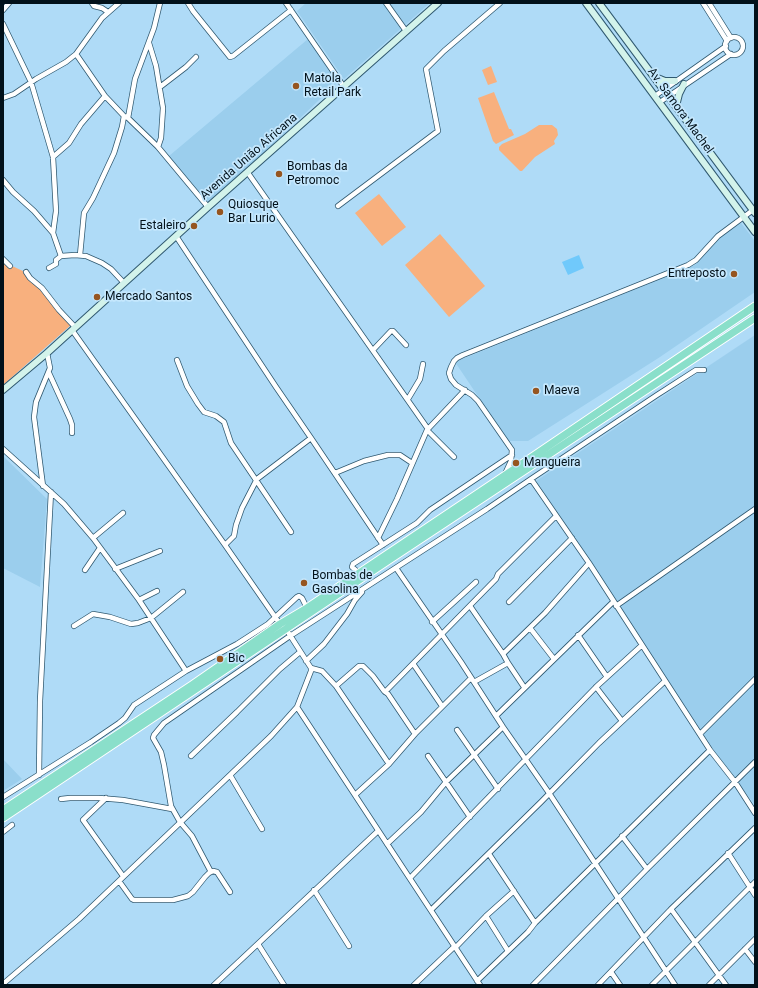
<!DOCTYPE html>
<html>
<head>
<meta charset="utf-8">
<style>
	body { margin:0 }
	#map { position:relative; width:758px; height:988px; overflow:hidden; background:#afdbf7; font-family:Roboto,sans-serif }
	canvas { display:block }
	.frame { position:absolute; inset:0; border:4px solid #02111a; pointer-events:none }
</style>
</head>
<body>
<div id="map">
<canvas width="758" height="988"></canvas>
<div class="frame"></div>
</div>
<script>
const ctx = document.querySelector('canvas').getContext('2d');
ctx.lineJoin = 'round';
function paint(path, color) { ctx.fillStyle = color; ctx.fill(path, 'evenodd'); }
const shape = rows => new Path2D(rows.map(r => 'M' + r).join(''));
function stroke(path, color, width, dash) { ctx.strokeStyle = color; ctx.lineWidth = width; ctx.lineCap = dash ? 'butt' : 'round'; ctx.setLineDash(dash || []); ctx.stroke(path); }
function label(font, color, halo, rows, align = 'center') {
  ctx.font = font + ' Roboto,sans-serif'; ctx.lineWidth = 3.5; ctx.setLineDash([]); ctx.textBaseline = 'middle'; ctx.strokeStyle = halo; ctx.fillStyle = color; for (const [text, x, y, turn = 0] of rows) {
    ctx.save(); ctx.translate(x, y); ctx.rotate((+turn || 0) * Math.PI / 180); ctx.textAlign = isNaN(turn) ? turn : align; if (halo) ctx.strokeText(text, 0, 0); ctx.fillText(text, 0, 0); ctx.restore();
  }
}
paint(shape([
	[306,3,430,3,344,79,297,11],
	[308,39,339,81,210,204,169,156],
	[741,223,755,241,755,292,660,357,528,441,508,441,455,362,695,265,715,240],
	[755,335,755,805,718,756,536,481],
	[3,456,47,499,40,587,3,568],
	[3,759,22,779,3,791]
]), '#9bceed');
paint(shape([
	[491,66,497,82,488,85,482,70],
	[494,92,509,129,511,129,514,135,496,144,493,141,478,98],
	[539,125,552,125,557,129,558,135,554,141,555,144,535,157,522,171,520,171,499,150,499,147,502,144,525,134],
	[379,194,406,227,382,246,355,213],
	[440,234,485,286,449,317,405,265],
	[3,258,10,265,25,272,71,325,3,385]
]), '#f8b07e');
paint(shape([
	[579,255,584,268,568,275,562,262]
]), '#70c9fb');
const minor = shape([
	[92,3,94,6,102,8,108,12],
	[188,3,193,11,230,57,233,56,291,10],
	[286,3,344,87],
	[386,3,406,31],
	[703,3,727,41],
	[709,3,731,38],
	[3,10,9,3],
	[3,24,31,82,53,157,56,211,53,233],
	'725 46a9 9 0 1 1 18 0a9 9 0 1 1-18 0Z',
	[149,43,156,66,163,108,161,138,158,147],
	[76,54,105,96,124,116,128,118,158,147,208,207],
	[160,87,186,67,196,57],
	[655,96,726,46],
	[3,98,14,94,36,79,66,62,76,54,102,18,119,3],
	[660,102,731,54],
	[128,118,135,79,154,28,160,3],
	[53,157,69,143,81,124,105,96],
	[248,173,428,429],
	[3,180,13,192,34,211,53,233,61,256],
	[338,206,438,131,426,69,444,51,500,3],
	[176,236,276,387,311,438,383,545],
	[80,255,84,213,93,198,114,153,122,127,124,116],
	[3,259,10,266],
	[49,268,56,264,56,260,61,256,75,255,86,256,102,263,111,269,124,283],
	[26,272,30,278,42,288,59,310,75,327],
	[72,330,225,545,280,624],
	[373,350,391,331,393,331,406,345],
	[177,360,187,386,198,404,204,412,216,416,224,422,231,443,291,532],
	[49,373,70,419,72,425,72,433],
	[408,399,420,379,423,364],
	[427,430,454,457],
	[3,449,64,504,93,538,139,600,186,671],
	[335,473,364,461,388,455,400,455,412,463],
	[505,474,511,461,512,450,478,401,472,395,456,385,451,379,449,373,451,367,454,361,457,358,463,355,688,265,696,260,718,236,753,210],
	[531,479,589,563,710,750,735,782,755,813],
	[43,486,34,417,36,402,50,368,47,353],
	[93,538,123,513],
	[378,538,397,499,427,430,465,390],
	[225,545,234,536,236,525,242,508,257,479,311,438],
	[396,568,461,662,503,727,549,793,675,985],
	[115,569,160,551],
	[85,570,100,548],
	[359,573,352,567,353,564,417,523,430,510,512,455],
	[139,600,157,591],
	[509,602,572,538],
	[470,606,503,654],
	[616,606,755,509],
	[432,622,476,582],
	[74,626,93,614,110,617,131,624,138,623,151,618,183,592],
	[530,628,554,659],
	[578,635,607,677],
	[306,661,324,644,347,614,355,600,362,592],
	[508,663,524,687],
	[414,665,442,706],
	[311,668,322,671,336,686,389,764],
	[474,682,508,663,503,654,545,613,589,563],
	[336,686,359,666,363,666,373,676,384,691,388,694,415,734],
	[596,687,622,721],
	[385,692,496,579,498,574,556,516],
	[297,707,480,985],
	[496,716,613,602],
	[457,730,498,789],
	[700,734,755,679],
	[191,756,237,712,280,669,300,652],
	[428,756,470,817],
	[39,775,40,701,51,492],
	[230,775,262,829],
	[355,795,389,764,415,734,471,678],
	[3,797,91,742,119,723,125,718,134,705,186,671,237,644,268,624,297,597,299,596,302,598,307,608],
	[106,798,83,820,123,876],
	[61,799,70,798,99,798,123,800,172,809],
	[3,832,12,825],
	[622,836,647,869],
	[387,844,421,812,446,782,503,727],
	[728,853,755,895],
	[489,854,535,923],
	[211,872,192,836,180,822,171,806,164,765,161,752,153,738,154,735,164,723,290,636,487,509,531,479,657,395,696,370,704,370],
	[410,878,596,687,641,646],
	[119,881,132,899,134,900,173,900,188,896,193,892,205,877,209,873,213,871,217,872,230,892],
	[314,890,349,946],
	[671,909,726,985],
	[431,910,541,802,599,743,665,681],
	[486,916,508,951],
	[258,944,284,985],
	[456,947,486,916,514,891],
	[745,949,755,962],
	[611,972,620,985],
	[477,981,528,932,535,923,710,750],
	[3,984,79,919,271,736,297,707,311,671,311,668,286,629],
	[214,985,378,831],
	[414,985,455,946],
	[533,985,647,869,755,762],
	[598,985,671,909,755,828],
	[652,985,755,882],
	[709,985,755,939]
]);
const secondary = shape([
	[586,3,755,232],
	[599,3,755,213],
	[655,77,665,81,675,81],
	[676,106,679,94,684,84],
	[3,390,47,353,208,207,438,3]
]);
const trunk = shape([
	[3,810,192,685,280,624,307,608,504,476,755,306],
	[3,818,389,560,755,318]
]);
stroke(minor, '#305970', 6);
stroke(secondary, '#305970', 8);
stroke(trunk, '#fff', 9);
stroke(minor, '#fff', 4.5);
stroke(secondary, '#d3f3eb', 6);
stroke(trunk, '#8adfca', 7);
for (const [x, y, r, color] of [
	[296,86,4,"#965520"],
	[279,174,4,"#965520"],
	[220,212,4,"#965520"],
	[194,226,4,"#965520"],
	[734,274,4,"#965520"],
	[97,297,4,"#965520"],
	[536,391,4,"#965520"],
	[516,463,4,"#965520"],
	[304,583,4,"#965520"],
	[220,659,4,"#965520"]
]) { const dot = new Path2D(); dot.arc(x, y, r, 0, 2 * Math.PI); ctx.fillStyle = color; ctx.fill(dot); stroke(dot, '#c4e7fd', 1.5); }
label('12px', '#02111a', '#c4e7fd', [
	["Matola",304,79],
	["Retail Park",304,93],
	["Bombas da",287,167],
	["Petromoc",287,181],
	["Quiosque",228,205],
	["Bar Lurio",228,219],
	["Estaleiro",186,226,"right"],
	["Entreposto",726,274,"right"],
	["Mercado Santos",105,297],
	["Maeva",544,391],
	["Mangueira",524,463],
	["Bombas de",312,576],
	["Gasolina",312,590],
	["Bic",228,659]
], 'left');
label('12px', '#02111a', '#c4e7fd', [
	["Av. Samora Machel",680,111,54],
	["Avenida União Africana",249,157,-41]
]);
</script>
</body>
</html>
